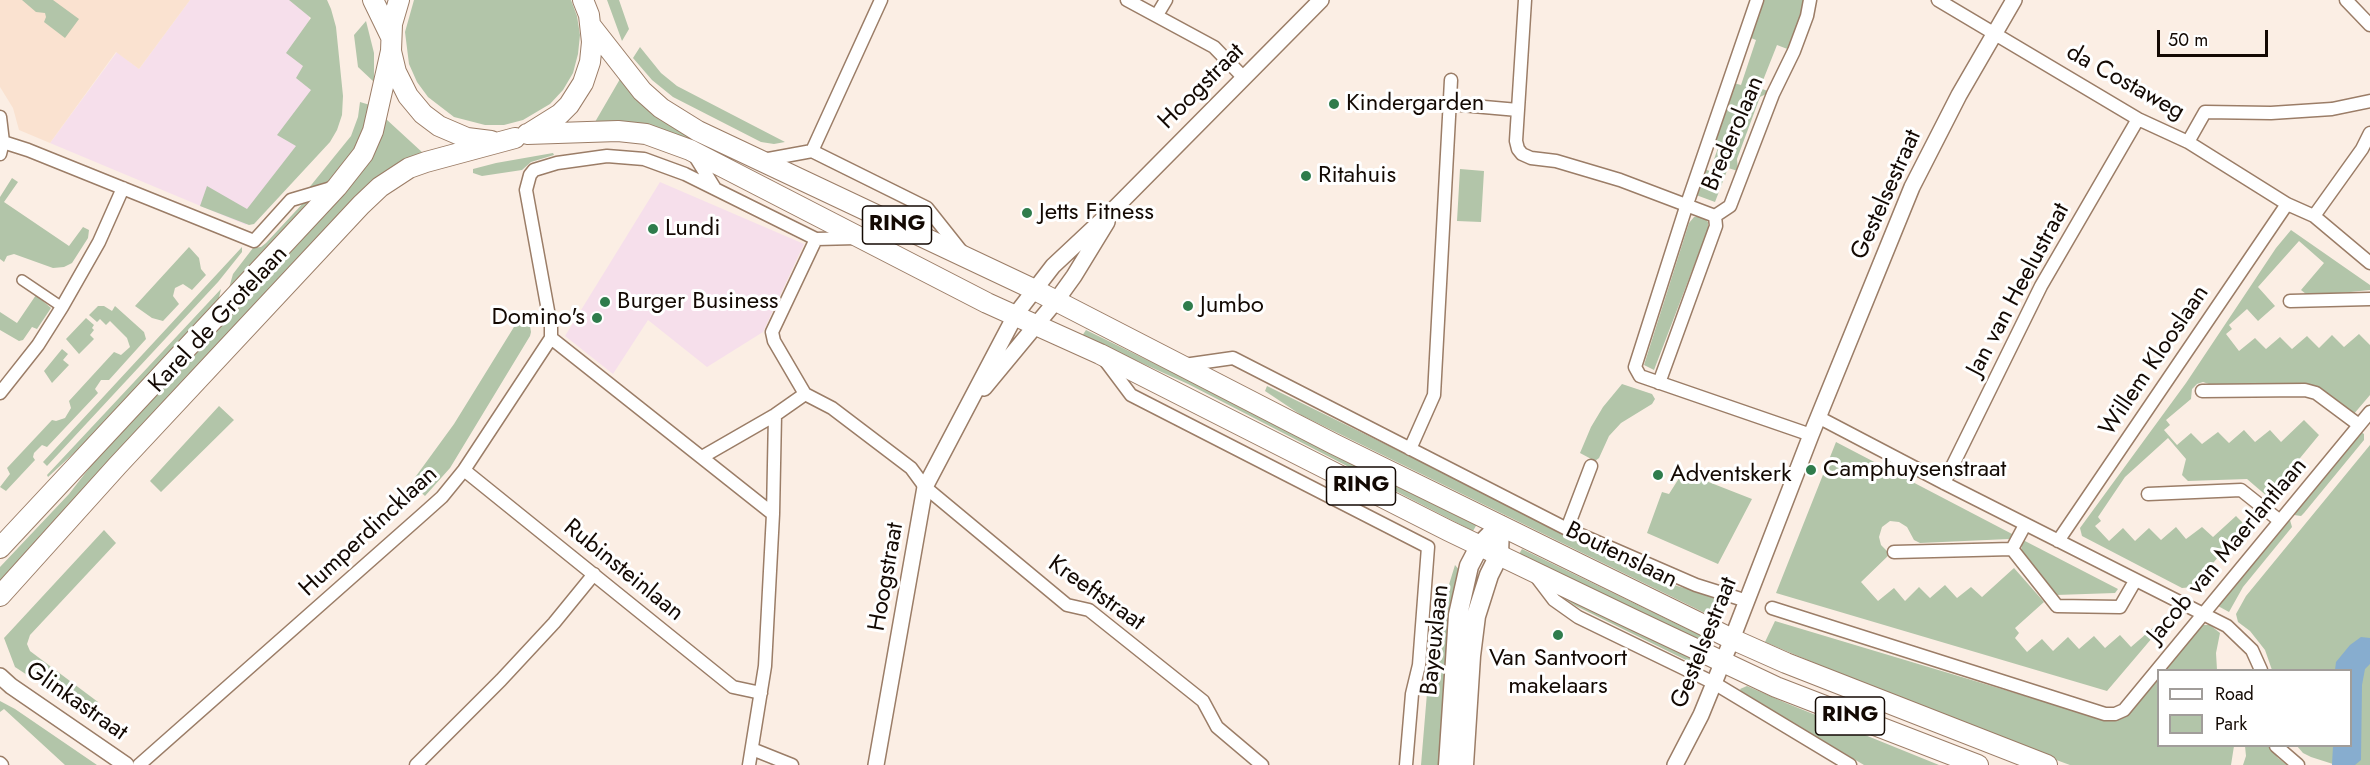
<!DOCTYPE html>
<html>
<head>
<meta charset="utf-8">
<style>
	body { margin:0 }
	#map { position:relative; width:2370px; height:765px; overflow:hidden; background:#fbeee4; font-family:Jost,sans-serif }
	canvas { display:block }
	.legend { position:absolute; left:2157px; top:669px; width:195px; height:78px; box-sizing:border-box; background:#fff; border:2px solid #a19d9a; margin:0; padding:8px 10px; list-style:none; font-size:18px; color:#130903 }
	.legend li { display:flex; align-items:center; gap:12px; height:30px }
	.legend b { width:30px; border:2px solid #a19d9a }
	.scale { position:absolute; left:2157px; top:30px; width:111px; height:27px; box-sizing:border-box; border:3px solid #130903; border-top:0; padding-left:8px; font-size:18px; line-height:21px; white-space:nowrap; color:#130903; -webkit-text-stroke:4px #fff; paint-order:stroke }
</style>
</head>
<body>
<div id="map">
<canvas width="2370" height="765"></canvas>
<ul class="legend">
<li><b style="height:8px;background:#fff"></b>Road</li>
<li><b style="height:16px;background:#b2c5a9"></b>Park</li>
</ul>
<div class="scale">50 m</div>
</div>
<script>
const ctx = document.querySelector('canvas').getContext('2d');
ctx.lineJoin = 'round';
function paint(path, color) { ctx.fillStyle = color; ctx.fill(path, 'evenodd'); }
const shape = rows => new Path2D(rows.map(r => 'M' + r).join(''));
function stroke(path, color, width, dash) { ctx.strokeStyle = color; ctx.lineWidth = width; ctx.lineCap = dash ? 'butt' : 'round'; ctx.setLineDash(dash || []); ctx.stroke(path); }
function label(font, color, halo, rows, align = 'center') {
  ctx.font = font + ' Jost,sans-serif'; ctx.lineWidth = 6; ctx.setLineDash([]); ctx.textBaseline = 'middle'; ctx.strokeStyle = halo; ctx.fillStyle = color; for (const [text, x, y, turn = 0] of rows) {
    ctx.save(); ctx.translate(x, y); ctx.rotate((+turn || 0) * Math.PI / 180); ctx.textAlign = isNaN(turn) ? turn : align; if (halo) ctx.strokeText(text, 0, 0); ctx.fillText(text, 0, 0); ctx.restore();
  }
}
paint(shape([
	[190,0,303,0,309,16,317,93,300,153,246,225,50,143,117,52,139,69],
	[660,182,804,244,763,332,707,367,648,320,613,374,565,336]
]), '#f6dfeb');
paint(shape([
	[0,0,190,0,139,69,116,52,50,143,19,130,13,108,0,87]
]), '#fae2d0');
paint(shape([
	[22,0,53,0,79,19,65,38,44,22,46,17,45,13,36,12],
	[289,0,327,0,331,9,336,27,343,96,342,115,337,130,330,142,254,224,249,225,200,206,207,186,247,209,296,146,277,135,311,90,296,78,303,66,286,53,311,18],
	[414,0,571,0,577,16,580,35,578,54,573,73,563,90,550,104,523,120,504,125,485,125,454,117,428,97,417,82,409,64,405,32],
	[607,0,619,0,629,29,622,41],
	[1764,0,1805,0,1803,6,1805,11,1790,50,1777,45,1760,88,1770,92,1760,97,1737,159,1738,171,1728,168,1715,202,1696,195,1700,168,1710,171,1720,142,1710,138,1718,133,1734,85,1730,82,1741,85,1756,40,1746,36,1752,34],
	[366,21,374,53,374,82,358,67,354,35],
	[640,47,661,73,677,86,785,142,774,144,761,142,673,97,652,80,633,58],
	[620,79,699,136,696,142,650,125,595,122],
	[360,102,370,105,361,134,353,152,331,179,321,186,308,189,351,136,358,117],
	[386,119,423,153,380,175,347,205,0,582,0,567,69,494,97,458,380,134],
	[553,153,554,155,531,162,522,170,482,176,473,173,473,169,496,163],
	[1460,169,1484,171,1481,222,1457,221],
	[12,178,18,182,4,202,69,246,83,227,89,230,88,238,72,263,64,267,53,268,14,254,7,256,4,262,0,259,0,197],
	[306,200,309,203,229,288,233,274,253,248,261,247,266,243],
	[1702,216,1708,222,1708,229,1654,370,1644,365,1689,223,1694,217],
	[2291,230,2370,285,2370,290,2311,296,2306,294,2301,290,2324,263,2299,241,2258,287,2275,306,2258,321,2247,309,2229,325,2232,329,2226,334,2239,351,2255,338,2266,349,2280,337,2292,349,2307,336,2319,348,2332,335,2344,347,2359,334,2370,345,2370,395,2353,415,2316,388,2220,388,2203,382,2197,384,2192,389,2191,399,2166,420,2170,425,2164,430,2177,445,2191,433,2202,444,2218,432,2229,443,2244,430,2255,442,2270,430,2281,442,2304,420,2319,435,2268,497,2247,479,2188,481,2182,475,2186,459,2168,438,2125,477,2098,517,2101,521,2095,526,2109,541,2123,528,2135,541,2149,528,2161,540,2176,527,2186,539,2202,527,2213,537,2236,516,2245,525,2193,587,2182,588,2082,536,2080,528,2186,383,2276,248],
	[189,247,199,258,201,269,206,275,192,290,183,284,175,288,173,296,179,304,163,321,152,318,135,306],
	[242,247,242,252,218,282,47,466,43,462],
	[221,289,218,302,99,430,48,477,47,475],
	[36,295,51,308,37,329,32,327,23,340,19,341,0,330,0,312,17,323],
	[98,306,104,306,112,311,115,306,144,332,146,339,109,380,101,380,95,389,98,393,47,447,42,445,34,453,33,457,35,460,6,491,0,487,10,474,7,468,52,420,56,421,65,418,71,408,69,401,114,352,121,355,130,347,127,338,110,321,106,325,100,319,97,322,89,315],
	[522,314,529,320,531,332,530,336,450,468,425,496,411,483,454,424],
	[86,318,94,325,92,328,94,330,90,335,94,339,79,354,66,339],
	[1086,330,1190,381,1477,524,1473,531,1188,384,1082,336],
	[62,349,68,354,63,360,69,365,52,383,44,371],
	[1622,384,1652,394,1655,399,1652,404,1621,423,1609,436,1599,458,1595,461,1580,453,1591,427,1603,407],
	[1267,386,1625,562,1677,586,1721,598,1713,617,1301,415,1265,391],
	[219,406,234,420,161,492,150,481],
	[2361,432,2364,434,2364,440,2304,513,2301,516,2294,515],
	[1836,442,2014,535,2009,539,1920,543,1914,540,1907,527,1899,522,1890,521,1882,527,1879,537,1881,545,1890,554,1861,582,1878,601,1894,588,1905,601,1919,587,1930,598,1945,585,1957,598,1971,587,1982,597,2014,568,2044,602,2015,628,2019,633,2015,638,2027,652,2042,639,2053,651,2068,637,2079,649,2094,636,2105,648,2120,635,2131,647,2154,627,2158,631,2107,691,1776,593],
	[2370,445,2370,765,2336,765,2311,757,2303,753,2297,746,2350,746,2350,670,2272,670,2265,650,2250,631,2238,622,2236,614,2246,596],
	[1683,472,1752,499,1718,564,1647,533,1662,492,1669,494],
	[2290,520,2292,527,2243,587,2229,612,2218,606],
	[104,530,116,543,30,635,27,644,30,651,98,702,88,715,15,667,4,638],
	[2023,540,2118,589,2115,593,2056,595,2051,587,2021,551],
	[1522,549,1706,638,1705,642,1699,642,1519,554],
	[1455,565,1461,572,1442,765,1421,765,1427,693,1440,614],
	[1560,591,1697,658,1690,662,1576,606,1557,594],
	[1775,621,2105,720,2158,674,2158,746,2234,746,2231,765,2070,765,1966,727,1765,642],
	[2202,625,2210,625,2220,633,2216,653,2217,670,2161,670],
	[1747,686,1786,703,1939,765,1864,765,1742,693,1740,689],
	[0,701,15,709,97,765,65,765,4,709,0,712],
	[2245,746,2270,746,2278,758,2287,765,2243,765,2246,756]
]), '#b2c5a9');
paint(shape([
	[2361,637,2370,638,2370,664,2365,669,2362,685,2361,760,2355,765,2332,765,2333,746,2350,746,2350,670,2335,670,2336,662,2350,645]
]), '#87adcf');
const pedestrian = shape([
	[22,280,62,307]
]);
const minor = shape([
	[1127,0,1214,47,1244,78],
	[1525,0,1516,141,1518,149,1522,154,1531,158,1556,161,1620,180,1715,216],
	[1757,0,1687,204,1635,367,1640,376,1811,435],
	[1938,0,2138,119,2188,142,2205,112,2271,113,2332,109,2370,101],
	[2346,0,2370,25],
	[1157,15,1166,0],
	[1450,104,1518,110],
	[0,117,3,142,0,154],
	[3,142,28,150,254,241,291,200,335,187],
	[2188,142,2287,204,2314,216,2370,263],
	[812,151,927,208,962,252],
	[812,151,881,0],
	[693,153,714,187],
	[763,160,812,151],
	[1715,216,1730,206,1773,94,1794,51,1807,16,1810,0],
	[2314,216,2362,149,2370,133],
	[816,239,772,332,774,341,805,394,832,408,911,468,925,487,1067,605,1089,610,1203,701,1217,727,1262,765],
	[2290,301,2370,299],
	[551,338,773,514],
	[1104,359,1131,395,1428,547,1419,665,1412,694,1406,765],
	[1184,365,1233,358,1567,529,1696,585,1747,601],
	[1659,383,1716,226,1715,216],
	[2202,391,2305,390,2316,393,2359,425],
	[0,393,38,345,62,307,99,242,123,188],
	[1818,417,1944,483,2227,626,2252,650,2261,670],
	[1410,449,1434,395,1451,80],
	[702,457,775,415,805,394],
	[464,470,733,687,761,693],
	[1944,483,2041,286,2138,119],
	[2148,494,2241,490,2280,521],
	[1567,529,1591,466],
	[2058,541,2287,204],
	[2012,549,2057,606,2120,607,2135,581],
	[2012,549,2025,525],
	[1894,552,2012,549],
	[1535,575,1554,600,1578,617,1714,683,1850,765],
	[1772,608,2105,714,2115,714,2124,710,2370,412],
	[2276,746,2298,765],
	[752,749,792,765],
	[0,763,2,765],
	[139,765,423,514,442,497,464,470,551,338,551,327,526,190,530,175,534,170,557,163,607,156,644,159,685,174,816,239,856,238],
	[416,765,501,680,554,623,594,574],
	[749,765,765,666,773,514,775,415]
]);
const tertiary = shape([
	[984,388,1056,301,1074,276,1107,222],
	[0,676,11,686,126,765],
	[876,765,925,487,1016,314,1053,266,1116,207,1321,0],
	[1675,765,1701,715,1732,639,1811,435,1912,187,1959,95,2014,0]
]);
const secondary = shape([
	[1448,765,1458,615,1469,566,1480,545,1500,525],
	[1464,765,1471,656,1476,616,1489,575,1499,555,1500,525]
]);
const primary = shape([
	[373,0,391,37],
	[399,0,392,24,391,51,396,72,408,96,423,114,439,126,467,138,491,141],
	[591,26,642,91,661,108,698,131,1033,289,1334,444,1732,639,1786,663,2047,765],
	[527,134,618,131,646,134,690,150,987,303,1100,354,1449,531,1630,618,1776,687,1978,765],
	[528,134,560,114,569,105,583,83,590,62,592,42,589,15,583,0],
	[0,548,337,187,363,154,373,131,391,51],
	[0,596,118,465,361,205,380,187,409,168,426,162,515,138]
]);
stroke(pedestrian, '#9b7d67', 12);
stroke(minor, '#9b7d67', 15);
stroke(tertiary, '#9b7d67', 18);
stroke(secondary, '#9b7d67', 21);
stroke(primary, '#9b7d67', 22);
stroke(pedestrian, '#fff', 9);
stroke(minor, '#fff', 12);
stroke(tertiary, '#fff', 15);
stroke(secondary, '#fff', 18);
stroke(primary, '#fff', 20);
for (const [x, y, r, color] of [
	[1334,104,6,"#2f7c4c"],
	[1306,176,6,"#2f7c4c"],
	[1027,213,6,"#2f7c4c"],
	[653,229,6,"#2f7c4c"],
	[605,302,6,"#2f7c4c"],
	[1188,306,6,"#2f7c4c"],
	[597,318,6,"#2f7c4c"],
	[1811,470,6,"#2f7c4c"],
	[1658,475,6,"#2f7c4c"],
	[1558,635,6,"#2f7c4c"]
]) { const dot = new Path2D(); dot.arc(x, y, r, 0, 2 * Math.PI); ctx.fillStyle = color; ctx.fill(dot); stroke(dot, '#fff', 2); }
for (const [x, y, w] of [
	[897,225,69],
	[1361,486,69],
	[1850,716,69]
]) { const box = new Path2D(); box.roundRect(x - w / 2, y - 19, w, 38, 4.5); ctx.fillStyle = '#fff'; ctx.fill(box); stroke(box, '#130903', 1.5); }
label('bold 22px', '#130903', null, [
	["RING",897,225],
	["RING",1361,486],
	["RING",1850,716]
]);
label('24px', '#130903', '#fff', [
	["da Costaweg",2125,83,29],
	["Hoogstraat",1202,87,-45],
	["Brederolaan",1734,134,-67],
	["Gestelsestraat",1887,195,-66],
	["Jan van Heelustraat",2019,290,-62],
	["Karel de Grotelaan",219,320,-47],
	["Willem Klooslaan",2155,361,-56],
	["Humperdincklaan",369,532,-43],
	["Jacob van Maerlantlaan",2228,551,-50],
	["Boutenslaan",1621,556,26],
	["Rubinsteinlaan",623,571,39],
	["Hoogstraat",887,577,-80],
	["Kreeftstraat",1096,594,35],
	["Bayeuxlaan",1436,640,-84],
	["Gestelsestraat",1705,643,-68],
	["Glinkastraat",76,702,35]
]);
label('24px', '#130903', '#fff', [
	["Kindergarden",1346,104],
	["Ritahuis",1318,176],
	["Jetts Fitness",1039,213],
	["Lundi",665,229],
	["Burger Business",617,302],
	["Jumbo",1200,306],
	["Domino's",585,318,"right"],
	["Camphuysenstraat",1823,470],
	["Adventskerk",1670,475],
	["Van Santvoort",1558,659,"center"],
	["makelaars",1558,687,"center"]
], 'left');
</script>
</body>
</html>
